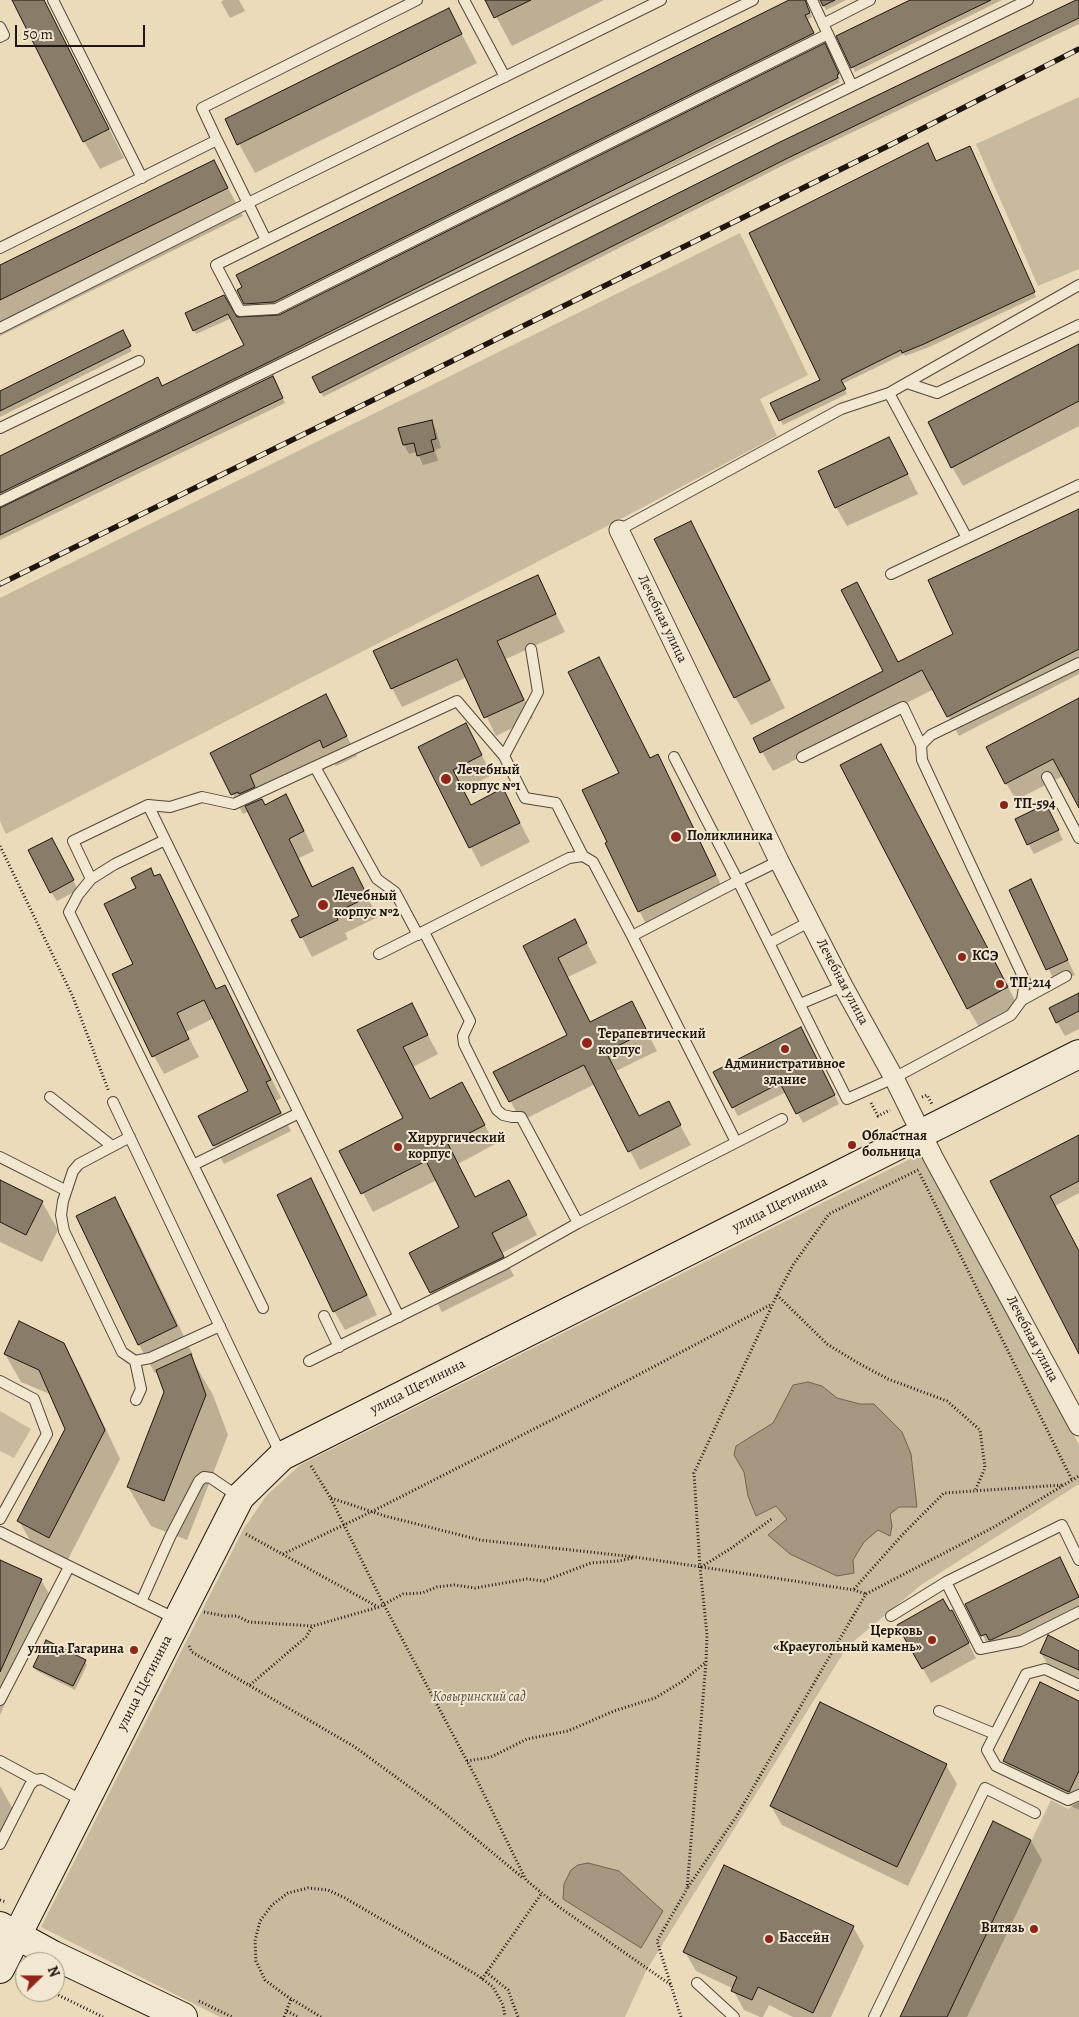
<!DOCTYPE html>
<html>
<head>
<meta charset="utf-8">
<style>
	body { margin:0 }
	#map { position:relative; width:1079px; height:2017px; overflow:hidden; background:#ebdbba; font-family:Alegreya,serif }
	canvas { display:block }
	.north { position:absolute; left:15px; top:1952px; width:50px; height:50px; box-sizing:border-box; background:#f2e8d2; border:1px solid #9e9484; border-radius:50%; rotate:68deg; font-size:14px; font-weight:700; line-height:20px; text-align:center; color:#1f160f }
	.north::after { content:''; display:block; margin:auto; width:18px; height:22px; background:#8f2418; clip-path:polygon(50% 0,100% 100%,50% 72%,0 100%) }
	.scale { position:absolute; left:15px; top:25px; width:130px; height:22px; box-sizing:border-box; border:2px solid #1f160f; border-top:0; padding-left:6px; font-size:15px; line-height:18px; white-space:nowrap; color:#1f160f; -webkit-text-stroke:4px #f2e8d2; paint-order:stroke }
</style>
</head>
<body>
<div id="map">
<canvas width="1079" height="2017"></canvas>
<div class="north">N</div>
<div class="scale">50 m</div>
</div>
<script>
const ctx = document.querySelector('canvas').getContext('2d');
ctx.lineJoin = 'round';
function paint(path, color) { ctx.fillStyle = color; ctx.fill(path, 'evenodd'); }
const shape = rows => new Path2D(rows.map(r => 'M' + r).join(''));
function stroke(path, color, width, dash) { ctx.strokeStyle = color; ctx.lineWidth = width; ctx.lineCap = dash ? 'butt' : 'round'; ctx.setLineDash(dash || []); ctx.stroke(path); }
function label(font, color, halo, rows, align = 'center') {
  ctx.font = font + ' Alegreya,serif'; ctx.lineWidth = 4; ctx.setLineDash([]); ctx.textBaseline = 'middle'; ctx.strokeStyle = halo; ctx.fillStyle = color; for (const [text, x, y, turn = 0] of rows) {
    ctx.save(); ctx.translate(x, y); ctx.rotate((+turn || 0) * Math.PI / 180); ctx.textAlign = isNaN(turn) ? turn : align; if (halo) ctx.strokeText(text, 0, 0); ctx.fillText(text, 0, 0); ctx.restore();
  }
}
paint(shape([
	[1079,97,1079,269,1038,286,976,144],
	[740,233,808,375,760,399,777,436,615,522,6,834,0,821,0,598],
	[926,1151,1079,1445,1079,1484,921,1585,847,1647,646,1971,625,2017,220,2017,41,1927,244,1528,267,1495,300,1465],
	[0,1411,31,1429,14,1458,0,1451],
	[1051,1800,1068,1809,1079,1802,1079,2017,947,2017]
]), '#c8ba9d');
const water = shape([
	[808,1382,822,1386,837,1398,860,1404,874,1404,902,1432,911,1454,917,1507,899,1507,890,1514,892,1526,890,1536,878,1530,864,1542,853,1560,854,1573,837,1576,790,1554,768,1535,787,1519,776,1506,756,1516,748,1496,744,1472,734,1455,736,1446,773,1423,793,1385,808,1382],
	[588,1863,619,1871,663,1911,641,1948,563,1899,564,1884,571,1870,578,1865,588,1863]
]);
paint(water, '#a69880');
stroke(water, '#706453', 1);
paint(shape([
	[13,0,44,0,124,158,100,169,84,141],
	[224,0,239,0,245,11,230,18,221,2],
	[487,0,604,0,512,46],
	[792,0,810,0,807,5,812,17,807,20,816,38,277,306,248,308,238,290],
	[821,0,846,0,826,10],
	[913,0,1002,0,855,72,838,37],
	[1079,0,1079,24,790,162,323,397,321,392],
	[449,10,477,63,255,173,226,120],
	[827,49,840,79,838,80,840,82,269,368,0,499,0,457,162,388,246,346,232,318,196,334,194,330,224,297,236,318,279,316],
	[972,151,1036,297,927,348,905,356,904,354,842,384,847,394,783,425,772,404,822,380,936,162],
	[214,162,243,216,0,336,0,267],
	[122,332,132,351,0,417,0,393],
	[1079,345,1079,426,963,486,952,467],
	[275,382,285,403,0,540,0,509],
	[431,421,436,430,441,448,435,450,438,461,423,465,417,452,409,454,404,445,400,429],
	[900,458,918,494,847,526,836,507],
	[1079,511,1079,674,959,736,934,689,773,771,755,739,954,635],
	[690,523,707,551,785,708,751,725,735,697],
	[538,577,565,632,506,659,533,718,496,736,467,677,402,707,392,688],
	[1079,704,1079,806,1063,776,1016,800,1006,783],
	[336,715,357,756,336,766,331,759,259,794,265,806,286,796,297,815,314,851,299,858,313,887,352,868,378,917,345,933,348,939,312,957,293,920,301,916,249,811,243,814,212,753],
	[476,744,492,775,463,790,471,806,513,809,530,842,481,867,420,748],
	[650,759,664,767,722,887,646,924,606,844,609,843],
	[891,765,1018,1006,979,1027,968,1008],
	[1051,815,1063,840,1034,854,1016,820],
	[57,848,78,890,57,901,51,892],
	[160,875,217,990,225,987,235,1005,281,1098,276,1101,291,1131,224,1164,199,1116,250,1091,214,1018,186,1032,199,1057,164,1074,154,1056,135,964,138,888],
	[1030,881,1075,975,1056,984,1011,890],
	[585,940,597,963,568,977,591,1023,642,1022,657,1051,616,1071,639,1117,668,1103,691,1145,640,1170,595,1084,521,1121,495,1072,569,1035,524,946],
	[1079,994,1079,1029,1065,1036,1057,1022],
	[411,1004,438,1054,413,1067,430,1100,462,1083,495,1144,458,1164,475,1198,519,1200,537,1235,502,1253,514,1276,442,1312,411,1253,461,1227,437,1180,373,1212,341,1151,404,1119,359,1031],
	[806,1038,839,1104,803,1123,786,1092,738,1116,733,1107],
	[1079,1136,1079,1193,1055,1206,1079,1253,1079,1352,992,1181],
	[311,1180,322,1199,377,1315,345,1330,334,1311],
	[0,1182,42,1202,58,1230,42,1262,0,1242],
	[115,1199,131,1227,193,1355,190,1356,213,1395,228,1435,187,1540,151,1526,128,1487,165,1392,158,1372,155,1373,139,1345,78,1217],
	[63,1344,79,1372,120,1459,65,1565,35,1549,19,1521,67,1429,52,1395,21,1382,5,1354],
	[1060,1558,1079,1596,1079,1609,997,1649,988,1645,966,1604],
	[0,1561,41,1580,52,1599,0,1715],
	[952,1611,976,1658,931,1683,899,1625],
	[1079,1652,1079,1680,1049,1667,1041,1653],
	[85,1661,87,1665,75,1690,37,1671,34,1667],
	[1079,1702,1079,1810,1016,1780,1005,1761],
	[946,1765,957,1784,908,1886,782,1825,771,1806],
	[0,1786,15,1813,0,1845],
	[994,1823,1031,1841,1042,1860,967,2017,902,2017],
	[853,1927,864,1946,831,2017,793,2017,769,2005,763,2017,760,2017,744,2010,733,1990,734,1989,696,1971,685,1952]
]), '#0003');
const building = shape([
	[12,0,44,0,109,129,83,142,12,0],
	[485,0,531,0,494,18,485,0],
	[789,0,805,0,810,13,805,15,814,33,274,302,244,304,237,290,242,287,236,275,789,0],
	[820,0,835,0,823,6,820,0],
	[910,0,991,0,851,68,836,36,910,0],
	[1076,0,1079,0,1079,18,788,158,320,393,312,377,780,142,1076,0],
	[449,8,462,34,237,145,225,119,449,8],
	[825,43,839,74,837,75,838,78,267,363,0,493,0,456,158,377,162,386,244,345,228,314,193,331,185,313,224,295,237,317,279,315,825,43],
	[928,143,936,161,970,146,1035,292,924,344,902,353,901,350,841,380,846,389,779,421,770,403,820,380,749,233,928,143],
	[214,160,228,188,0,300,0,265,214,160],
	[123,330,131,346,0,411,0,391,123,330],
	[1079,344,1079,401,951,468,928,422,1079,344],
	[273,376,283,398,0,535,0,508,273,376],
	[432,420,436,439,431,440,434,451,417,456,414,443,403,445,398,428,432,420],
	[889,437,908,474,835,508,818,471,889,437],
	[1079,509,1079,649,947,717,922,670,760,753,753,738,883,671,841,590,857,582,898,662,953,634,928,580,1079,509],
	[691,521,770,680,734,698,654,539,691,521],
	[538,575,556,614,497,641,524,700,484,718,457,659,391,689,373,651,538,575],
	[599,657,650,758,658,754,716,875,638,912,605,843,607,842,582,790,619,773,568,672,599,657],
	[326,694,347,736,323,748,320,740,250,775,255,787,239,794,238,792,231,795,210,753,326,694],
	[1079,698,1079,808,1053,759,1005,784,986,747,1079,698],
	[466,723,482,755,453,770,471,805,503,788,520,823,469,848,418,747,466,723],
	[881,744,1008,987,967,1009,840,765,881,744],
	[286,794,304,831,289,839,312,887,353,867,368,897,335,913,338,920,300,938,291,920,299,916,245,806,262,799,265,805,286,794],
	[1046,804,1059,830,1027,845,1015,819,1046,804],
	[52,838,74,880,50,893,28,850,52,838],
	[151,868,154,876,160,874,216,989,225,985,271,1080,266,1082,281,1113,213,1146,198,1116,248,1091,204,1000,177,1013,189,1039,152,1057,112,974,133,964,104,904,136,888,131,878,151,868],
	[1031,879,1068,960,1046,970,1009,890,1031,879],
	[575,919,587,943,558,958,590,1022,632,1001,647,1031,606,1052,639,1116,669,1101,681,1125,628,1152,584,1065,509,1102,493,1072,567,1035,523,946,575,919],
	[1079,993,1079,1011,1056,1023,1049,1008,1079,993],
	[412,1003,428,1035,403,1047,430,1099,462,1082,485,1125,448,1144,475,1197,509,1180,527,1215,492,1233,504,1257,430,1293,409,1253,459,1227,426,1161,361,1194,339,1151,403,1118,357,1030,412,1003],
	[801,1027,835,1095,796,1114,780,1083,732,1108,713,1072,801,1027],
	[1079,1135,1079,1181,1050,1196,1079,1251,1079,1354,990,1181,1079,1135],
	[311,1178,367,1295,333,1312,277,1195,311,1178],
	[0,1180,43,1201,26,1235,0,1222,0,1180],
	[115,1197,177,1326,138,1345,76,1216,115,1197],
	[19,1321,64,1343,105,1430,49,1538,17,1521,65,1429,39,1370,4,1354,19,1321],
	[191,1354,206,1395,164,1501,127,1487,164,1392,156,1370,191,1354],
	[1060,1557,1079,1597,991,1640,989,1640,986,1634,981,1636,965,1604,1060,1557],
	[0,1560,42,1579,0,1672,0,1560],
	[943,1599,950,1611,952,1610,969,1643,922,1669,897,1625,943,1599],
	[1048,1635,1079,1651,1079,1670,1040,1653,1048,1635],
	[46,1640,86,1660,73,1686,33,1667,46,1640],
	[1040,1682,1079,1701,1079,1771,1069,1792,1003,1761,1040,1682],
	[820,1702,947,1764,897,1867,770,1806,820,1702],
	[993,1821,1031,1840,947,2017,900,2017,993,1821],
	[724,1865,854,1926,813,2013,758,1987,752,2000,731,1991,737,1977,683,1952,724,1865]
]);
paint(building, '#897c68');
stroke(building, '#1f160f', 1);
const lane = shape([
	[53,0,142,178],
	[464,0,505,77],
	[753,0,216,265,240,311,276,309,828,34],
	[823,24,870,0],
	[0,27,4,35,0,37],
	[852,86,1028,0],
	[217,140,266,240],
	[0,248,217,140,202,108,417,0],
	[0,328,248,203,661,0],
	[907,383,937,393,1079,325],
	[889,393,967,538],
	[0,428,139,361],
	[0,501,852,86,812,0],
	[619,530,841,409,889,393,1079,285],
	[891,574,1079,485],
	[504,756,538,692,531,649],
	[674,757,738,881,779,861],
	[802,757,903,707,921,745],
	[315,767,377,879,395,892,418,935],
	[1047,777,1079,838],
	[148,805,399,1317],
	[165,840,115,864,91,879,78,895,69,912,193,1165],
	[91,879,73,841,148,805,170,807,202,797,234,804,457,701,504,756,525,798,556,803,583,856],
	[424,932,470,1021,463,1036,464,1044,497,1110,503,1115,512,1117,521,1117,578,1223],
	[632,936,736,1142],
	[769,943,811,921],
	[379,954,569,858,583,856,593,862,632,936,738,881,847,1099,894,1078,1011,1015,1022,1000,1025,981,922,760,921,745,931,735,1079,663],
	[1022,1000,1066,976],
	[800,1004,843,986],
	[50,1097,112,1146],
	[113,1102,281,1455],
	[130,1137,79,1164,73,1171,63,1201,61,1215,64,1231,122,1352,135,1361,150,1358,220,1326],
	[0,1157,65,1190],
	[263,1308,193,1165,299,1113],
	[324,1316,339,1347],
	[135,1361,141,1389,136,1400],
	[309,1361,505,1264,578,1223,782,1119],
	[0,1381,34,1399,47,1434,0,1519],
	[0,1532,176,1619],
	[946,1582,980,1649,1021,1641,1079,1612],
	[141,1602,170,1537,199,1481,204,1477,211,1478,239,1497],
	[891,1616,946,1582,1062,1525,1079,1560],
	[1079,1685,1045,1669,1026,1674,987,1750,996,1766,1068,1800,1079,1795],
	[0,1700,69,1567],
	[939,1711,995,1734],
	[0,1761,35,1780],
	[0,1844,30,1785,35,1780,42,1779,85,1802],
	[697,1983,734,2017],
	[874,2017,985,1788,1035,1813]
]);
const street = shape([
	[619,530,779,861,843,986,894,1078,933,1157,1079,1426]
]);
const secondary = shape([
	[0,1926,53,1955,183,2017],
	[0,1969,240,1497,282,1456,1079,1054]
]);
stroke(lane, '#52473a', 12);
stroke(street, '#52473a', 21);
stroke(secondary, '#1f160f', 30);
stroke(shape([
	[0,846,73,997,109,1092],
	[922,1097,927,1095,932,1104],
	[871,1103,878,1116,890,1110],
	[920,1174,1072,1480],
	[777,1295,827,1344,858,1363,888,1379,947,1401,980,1430,985,1468,975,1491],
	[311,1466,330,1497,383,1603,475,1776,526,1880,559,1907,671,1985],
	[331,1498,385,1516,480,1540,635,1557,854,1590,866,1594],
	[246,1534,378,1607],
	[283,1554,373,1511,585,1403,772,1304],
	[701,1567,730,1549,773,1518],
	[854,1589,904,1533,944,1493,1063,1485],
	[204,1612,225,1616,237,1616,249,1622,313,1626,379,1607,403,1594,422,1593,437,1587,454,1585,475,1588,527,1579,544,1581,591,1563,619,1561,632,1558],
	[189,1646,192,1652,355,1747,441,1810,523,1878],
	[250,1685,306,1637,312,1627],
	[467,1761,491,1757,527,1739,568,1731,614,1711,655,1698,683,1681,706,1662],
	[688,1887,736,1817,866,1594,994,1527,1079,1476],
	[0,1900,6,1902],
	[486,1972,508,1990,518,2017],
	[482,1979,542,1893],
	[52,1992,103,2017],
	[199,2001,232,2017],
	[287,2011,298,2017],
	[284,2017,291,1999],
	[321,2017,285,1995,265,1980,256,1961,255,1941,260,1921,272,1905,288,1893,308,1888,328,1890,345,1898,477,1975,493,1987,503,2005,505,2017],
	[681,2017,657,1941,687,1889,706,1662,707,1635,700,1567,694,1473,777,1295,793,1265,829,1214,920,1169]
]), '#1f160f', 3, [1, 2.5]);
stroke(lane, '#f2e8d2', 10);
stroke(street, '#f2e8d2', 19);
stroke(secondary, '#f2e8d2', 28);
const rail = shape([
	[0,584,890,145,1079,49]
]);
stroke(rail, '#1f160f', 5.5);
stroke(rail, '#f2e8d2', 4, [11]);
for (const [x, y, r, color] of [
	[446,779,6,"#8f2418"],
	[1004,805,5,"#8f2418"],
	[676,837,6,"#8f2418"],
	[323,905,6,"#8f2418"],
	[962,957,5,"#8f2418"],
	[1000,984,5,"#8f2418"],
	[587,1043,6,"#8f2418"],
	[785,1049,5,"#8f2418"],
	[852,1145,5,"#8f2418"],
	[398,1147,5,"#8f2418"],
	[932,1640,5,"#8f2418"],
	[134,1650,5,"#8f2418"],
	[1034,1929,5,"#8f2418"],
	[769,1939,5,"#8f2418"]
]) { const dot = new Path2D(); dot.arc(x, y, r, 0, 2 * Math.PI); ctx.fillStyle = color; ctx.fill(dot); stroke(dot, '#f2e8d2', 2); }
label('14px', '#1f160f', '#f2e8d2', [
	["Лечебная улица",662,619,64],
	["Лечебная улица",842,982,62],
	["улица Щетинина",780,1205,-27],
	["Лечебная улица",1032,1339,62],
	["улица Щетинина",418,1387,-27],
	["улица Щетинина",145,1683,-63]
]);
label('bold 14px', '#1f160f', '#f2e8d2', [
	["Лечебный",457,771],
	["корпус №1",457,787],
	["ТП-594",1014,805],
	["Поликлиника",687,837],
	["Лечебный",334,897],
	["корпус №2",334,913],
	["КСЭ",972,957],
	["ТП-214",1010,984],
	["Терапевтический",598,1035],
	["корпус",598,1051],
	["Административное",785,1065,"center"],
	["здание",785,1081,"center"],
	["Областная",862,1137],
	["больница",862,1153],
	["Хирургический",408,1139],
	["корпус",408,1155],
	["Церковь",922,1632,"right"],
	["«Краеугольный камень»",922,1648,"right"],
	["улица Гагарина",124,1650,"right"],
	["Витязь",1024,1929,"right"],
	["Бассейн",779,1939]
], 'left');
label('italic 14px', '#5a4f41', '#f2e8d2', [
	["Ковыринский сад",479,1698]
]);
</script>
</body>
</html>
